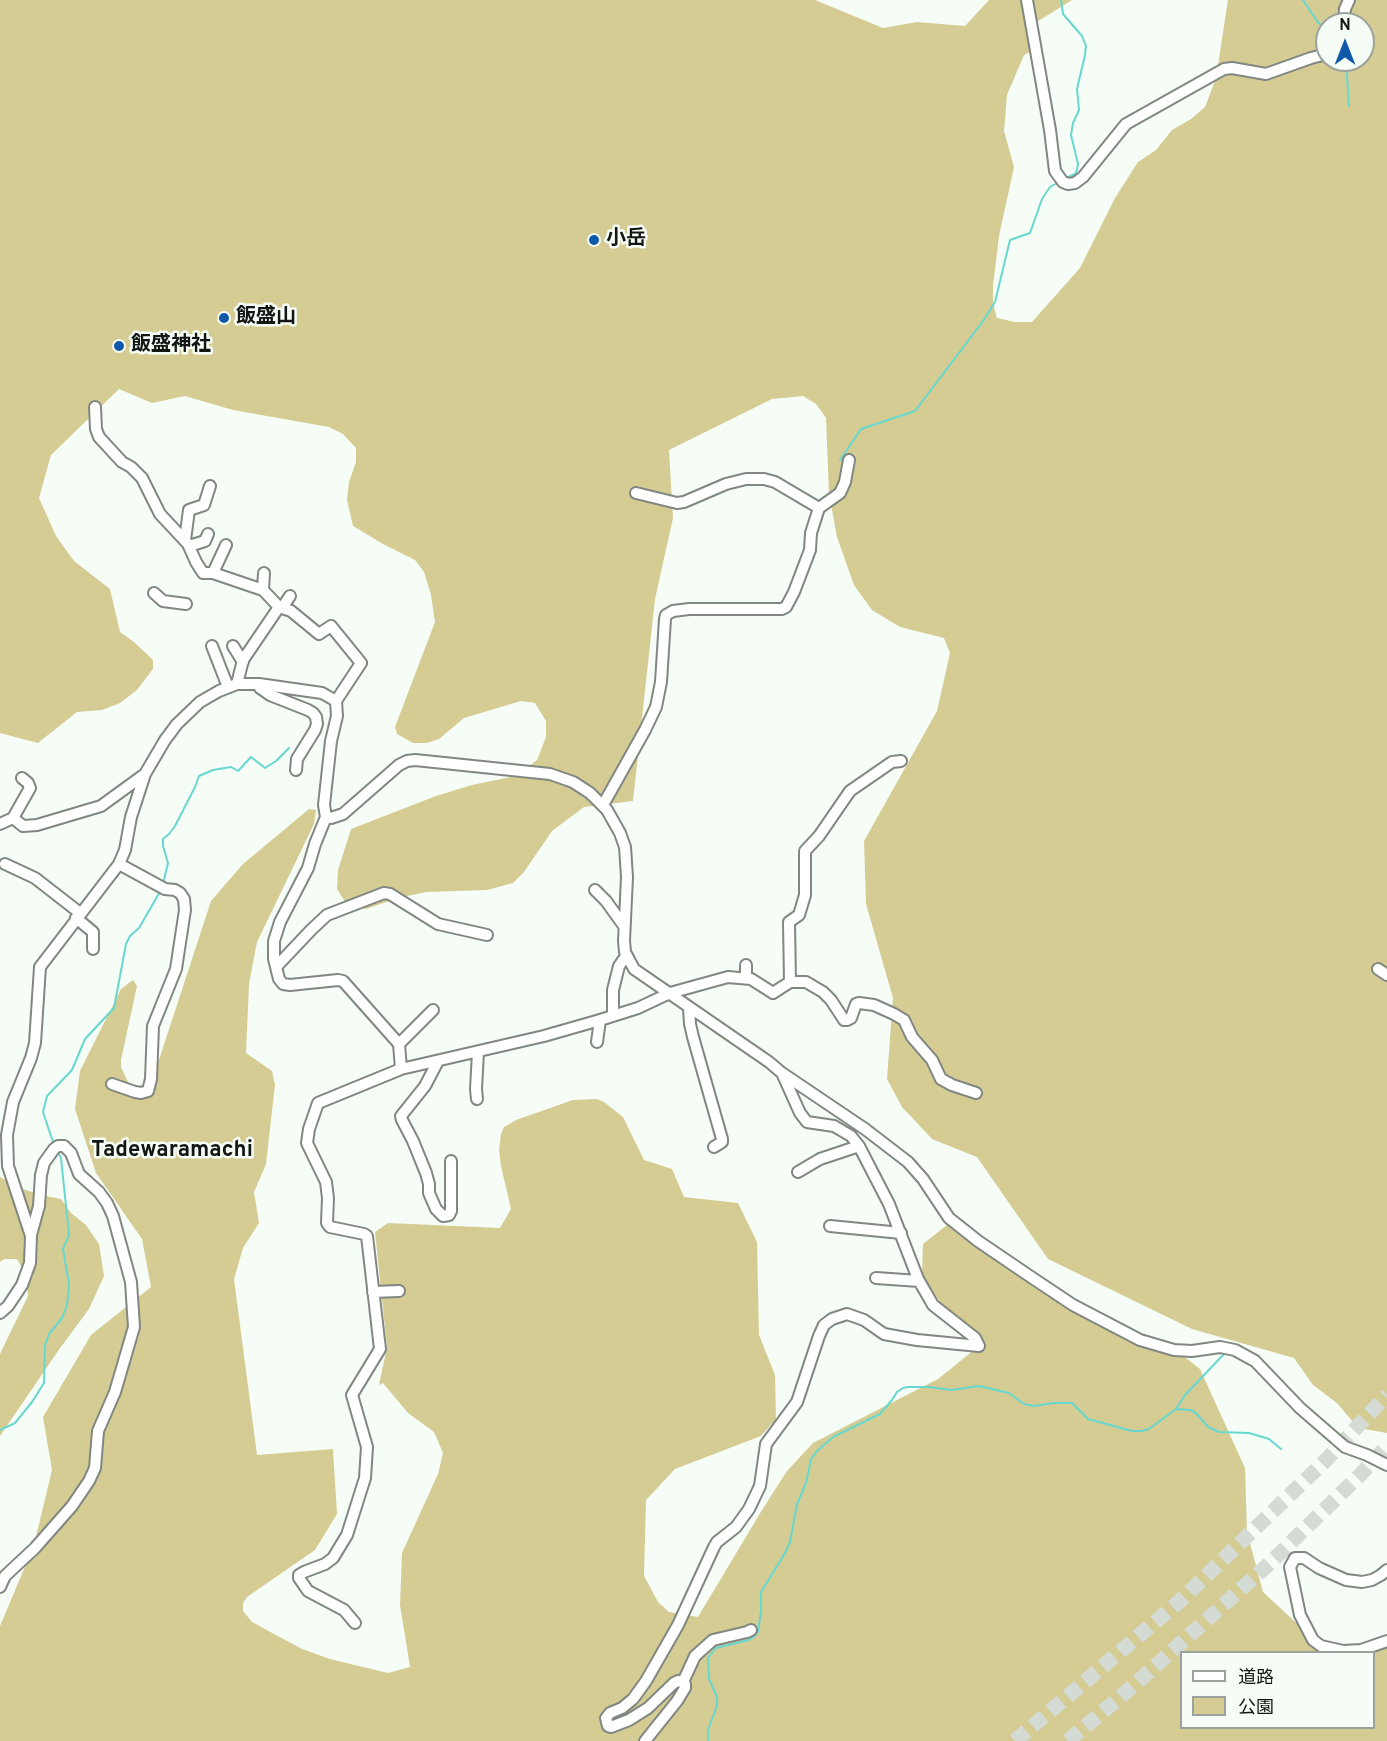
<!DOCTYPE html>
<html>
<head>
<meta charset="utf-8">
<style>
	body { margin:0 }
	#map { position:relative; width:1387px; height:1741px; overflow:hidden; background:#f6fdf6; font-family:Overpass,"Noto Sans JP",sans-serif }
	canvas { display:block }
	.legend { position:absolute; left:1180px; top:1651px; width:195px; height:78px; box-sizing:border-box; background:#f6fdf6; border:2px solid #9ba19b; margin:0; padding:8px 10px; list-style:none; font-size:18px; color:#131613 }
	.legend li { display:flex; align-items:center; gap:12px; height:30px }
	.legend b { width:30px; border:2px solid #9ba19b }
	.north { position:absolute; left:1315px; top:12px; width:60px; height:60px; box-sizing:border-box; background:#f6fdf6; border:2px solid #9ba19b; border-radius:50%; rotate:0deg; font-size:16px; font-weight:700; line-height:24px; text-align:center; color:#131613 }
	.north::after { content:''; display:block; margin:auto; width:21px; height:27px; background:#0f59a8; clip-path:polygon(50% 0,100% 100%,50% 72%,0 100%) }
</style>
</head>
<body>
<div id="map">
<canvas width="1387" height="1741"></canvas>
<ul class="legend">
<li><b style="height:8px;background:#fff"></b>道路</li>
<li><b style="height:16px;background:#d5cc94"></b>公園</li>
</ul>
<div class="north">N</div>
</div>
<script>
const ctx = document.querySelector('canvas').getContext('2d');
ctx.lineJoin = 'round';
function paint(path, color) { ctx.fillStyle = color; ctx.fill(path, 'evenodd'); }
const shape = rows => new Path2D(rows.map(r => 'M' + r).join(''));
function stroke(path, color, width, dash) { ctx.strokeStyle = color; ctx.lineWidth = width; ctx.lineCap = dash ? 'butt' : 'round'; ctx.setLineDash(dash || []); ctx.stroke(path); }
function label(font, color, halo, rows, align = 'center') {
  ctx.font = font + ' Overpass,"Noto Sans JP",sans-serif'; ctx.lineWidth = 5; ctx.setLineDash([]); ctx.textBaseline = 'middle'; ctx.strokeStyle = halo; ctx.fillStyle = color; for (const [text, x, y, turn = 0] of rows) {
    ctx.save(); ctx.translate(x, y); ctx.rotate((+turn || 0) * Math.PI / 180); ctx.textAlign = isNaN(turn) ? turn : align; if (halo) ctx.strokeText(text, 0, 0); ctx.fillText(text, 0, 0); ctx.restore();
  }
}
paint(shape([
	[0,0,815,0,883,28,917,22,965,26,989,0,1072,0,1035,23,1035,49,1024,55,1007,95,1004,131,1014,167,999,236,993,286,993,304,997,318,1015,322,1032,322,1080,268,1115,198,1138,162,1156,150,1172,130,1191,119,1205,107,1216,78,1228,0,1387,0,1387,1433,1358,1428,1337,1403,1313,1385,1294,1358,1192,1329,1048,1259,977,1157,932,1139,902,1107,887,1079,893,998,866,904,864,841,937,711,950,653,944,638,900,627,872,610,854,585,837,537,829,494,826,418,816,404,803,396,772,399,669,450,673,518,655,599,633,801,584,807,552,831,524,872,513,883,487,890,426,892,398,898,366,909,347,905,337,889,338,870,351,829,436,796,472,785,516,776,537,760,546,737,546,721,535,703,521,701,464,718,439,739,427,743,413,743,397,734,395,727,435,622,431,595,424,572,415,560,383,544,353,526,347,500,349,482,356,462,356,448,343,434,329,427,233,410,185,396,152,403,119,389,51,455,39,498,56,536,74,561,110,589,120,632,134,642,153,660,153,669,137,690,120,703,102,710,77,712,38,743,0,733],
	[1327,24,1363,24,1363,60,1327,60],
	[309,809,316,810,314,824,257,942,249,984,246,1053,272,1071,275,1085,266,1164,254,1192,259,1223,243,1248,234,1279,257,1455,333,1449,337,1514,315,1550,247,1597,243,1603,243,1611,252,1622,302,1649,330,1659,388,1673,410,1667,400,1605,402,1553,438,1474,443,1453,434,1432,408,1413,383,1383,379,1385,387,1347,375,1232,388,1223,500,1228,511,1209,501,1166,499,1150,501,1134,504,1127,516,1120,573,1100,597,1099,604,1102,623,1117,644,1160,672,1169,684,1197,738,1203,757,1242,759,1335,775,1375,776,1419,761,1436,675,1469,646,1500,644,1576,658,1602,669,1612,698,1617,762,1510,787,1471,813,1443,938,1379,974,1350,922,1276,923,1244,947,1225,1114,1328,1186,1358,1200,1369,1245,1468,1247,1532,1263,1592,1306,1632,1333,1646,1361,1651,1387,1644,1387,1741,0,1741,0,1626,34,1545,52,1470,43,1417,91,1335,151,1287,142,1239,96,1173,75,1109,80,1071,121,989,133,980,137,986,121,1060,121,1067,128,1082,142,1090,156,1069,211,901,243,864],
	[1182,1652,1374,1652,1374,1728,1182,1728],
	[0,1177,20,1188,41,1195,61,1199,71,1213,86,1225,99,1244,104,1276,89,1309,58,1351,0,1436,0,1354,28,1296,26,1275,17,1259,4,1259,0,1262]
]), '#d5cc94');
stroke(shape([
	[1061,0,1063,14,1082,36,1086,46,1085,55,1077,89,1079,110,1073,123,1071,135,1078,164,1077,170,1075,174,1064,179],
	[1303,0,1317,21,1327,32],
	[1346,60,1349,106],
	[840,460,861,429,915,411,983,321,995,302,1010,240,1030,233,1042,199,1050,187,1059,182],
	[163,884,168,863,163,846,163,839,169,834,175,826,195,787,199,776,213,770,231,767,238,771,251,757,265,768,276,761,289,748],
	[54,1145,43,1112,47,1096,72,1070,85,1039,114,1008,126,944,130,936,139,928,161,890],
	[1176,1409,1190,1410,1196,1413,1208,1427,1219,1432,1249,1433,1269,1439,1281,1449],
	[0,1430,15,1423,32,1402,44,1383,45,1345,49,1334,62,1318,67,1305,69,1284,63,1249,69,1235,61,1158,57,1150],
	[708,1741,708,1730,717,1706,717,1697,709,1679,708,1658,716,1648,749,1640,755,1636,758,1632,761,1611,761,1592,785,1553,790,1542,797,1504,806,1483,811,1459,817,1451,833,1437,880,1414,892,1400,897,1392,903,1388,908,1387,929,1387,951,1390,979,1386,1009,1393,1024,1404,1034,1406,1053,1403,1072,1403,1088,1419,1132,1431,1141,1431,1149,1429,1176,1409,1185,1395,1224,1354]
]), '#66d8cf', 2);
stroke(shape([
	[1015,1741,1181,1600,1325,1461,1387,1395],
	[1068,1741,1132,1687,1270,1563,1360,1475,1387,1446]
]), '#d4dad4', 15, [15, 8]);
const minor = shape([
	[1027,0,1050,130,1055,171,1063,182,1068,184,1075,183,1083,177,1126,124,1224,69,1232,68,1266,74,1311,58,1327,54],
	[1344,24,1345,9,1349,0],
	[95,407,96,429,99,437,122,462,131,467,142,478,160,514,188,544,196,562,203,573,213,573,263,590,279,607,243,660,237,684],
	[636,493,677,503,684,502,726,484,746,479,764,479,775,482,819,508],
	[185,540,189,510,204,505,210,486],
	[189,546,205,541,208,534],
	[213,573,226,545],
	[263,590,264,573],
	[154,593,163,601,186,604],
	[279,607,291,611,319,634,331,626,361,663,336,701],
	[282,608,290,596],
	[212,646,228,687],
	[233,646,243,662],
	[259,684,260,688,270,695,308,710,313,713,316,717,317,724,315,730,297,759,296,770],
	[603,805,645,730,656,707,661,682,665,619,666,615,673,611,689,609,782,609,786,607,794,592,810,550,811,533,819,508,840,493,845,482,849,460],
	[326,817,315,844,308,868,280,922,274,941,274,959,279,979,283,984,290,985,338,980,343,981,399,1044,401,1069],
	[13,818,30,788,28,783,22,778],
	[0,824,13,818,23,826,37,825,101,806,145,774],
	[5,864,35,878,80,913],
	[595,890,606,901,624,926],
	[76,918,93,932,93,949],
	[746,965,746,978],
	[276,967,311,930,327,915,384,893,390,894,438,924,487,935],
	[1378,969,1387,975],
	[790,982,789,922,799,915,805,895,805,851,819,836,850,791,892,762,901,761],
	[689,1008,690,1024,693,1037,722,1139,722,1142,714,1147],
	[613,1016,613,990,619,966,626,956],
	[597,1042,600,1020],
	[399,1044,433,1010],
	[438,1061,425,1086,401,1116,402,1120,413,1141,426,1173,429,1184,429,1193,436,1209,443,1216,449,1215,451,1211,451,1161],
	[112,1084,135,1092,141,1093,148,1091,151,1079,153,1026,176,969,185,910,184,899,180,893,175,890,165,889,119,864],
	[477,1099,476,1089,478,1052],
	[798,1172,820,1159,859,1146],
	[830,1226,901,1233],
	[876,1278,919,1281],
	[373,1292,399,1291],
	[0,1313,8,1306,22,1285,30,1263,31,1236,8,1166,7,1135,13,1102,31,1058,35,1043,40,967,119,864,125,850,131,817,145,774,165,740,177,724,200,702,219,691,237,684,259,684,322,693,336,701,337,716,331,741,324,805,326,817,331,818,343,814,399,765,407,761,415,760,550,774,573,782,590,793,607,810,620,833,625,847,627,877,624,941,625,952,634,969,769,1062,782,1073,865,1129,908,1162,923,1179,949,1218,978,1241,1028,1275,1073,1305,1140,1340,1174,1350,1192,1351,1220,1347,1235,1350,1255,1361,1300,1408,1345,1447,1367,1455,1387,1465],
	[1387,1570,1381,1575,1372,1580,1362,1582,1346,1580,1319,1568,1304,1558,1295,1558,1290,1567,1300,1615,1313,1640,1321,1646,1343,1651,1361,1650,1387,1641],
	[0,1587,5,1576,35,1548,72,1506,89,1481,95,1468,98,1431,115,1392,134,1327,131,1282,113,1216,107,1203,99,1192,79,1174,71,1153,64,1146,58,1146,54,1149,44,1163,41,1175,39,1206,31,1235],
	[355,1623,344,1610,308,1591,299,1578,299,1575,304,1572,325,1564,333,1558,347,1535,365,1478,367,1447,352,1395,380,1349,367,1236,364,1234,330,1227,327,1223,328,1198,326,1182,307,1143,309,1129,318,1103,401,1069,544,1036,600,1020,638,1008,670,993,728,977,751,979,773,993,790,982,806,982,823,992,831,1000,844,1020,847,1020,851,1018,856,1004,859,1003,874,1005,894,1014,904,1020,912,1037,932,1060,941,1079,952,1085,976,1093],
	[683,1682,695,1656,713,1640,747,1632,751,1630],
	[645,1741,677,1701,685,1688,685,1684,683,1682,678,1681,674,1683,648,1708,629,1720,611,1727,608,1726,606,1718,610,1713,622,1708,633,1699,646,1681,678,1625,714,1547,717,1542,736,1527,749,1509,760,1486,766,1444,797,1402,819,1336,824,1325,832,1319,847,1314,864,1320,884,1334,917,1340,979,1346,975,1338,933,1305,918,1279,889,1204,859,1146,851,1136,834,1126,807,1122,800,1113,782,1073]
]);
stroke(minor, '#818781', 14);
stroke(minor, '#fff', 10);
for (const [x, y, r, color] of [
	[594,240,6,"#0f59a8"],
	[224,318,6,"#0f59a8"],
	[119,346,6,"#0f59a8"]
]) { const dot = new Path2D(); dot.arc(x, y, r, 0, 2 * Math.PI); ctx.fillStyle = color; ctx.fill(dot); stroke(dot, '#f6fdf6', 2); }
label('bold 20px', '#131613', '#f6fdf6', [
	["小岳",606,240],
	["飯盛山",236,318],
	["飯盛神社",131,346]
], 'left');
label('bold 22px', '#131613', '#f6fdf6', [
	["Tadewaramachi",172,1152]
]);
</script>
</body>
</html>
